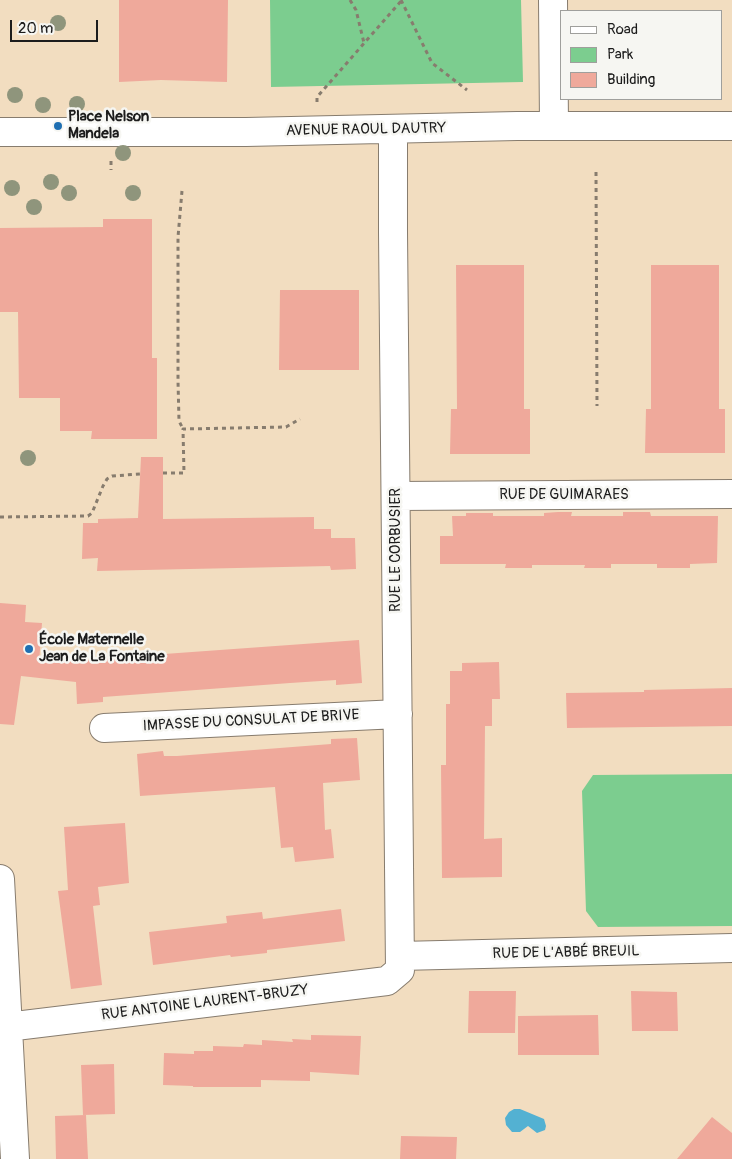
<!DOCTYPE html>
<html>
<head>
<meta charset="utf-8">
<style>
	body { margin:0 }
	#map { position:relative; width:732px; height:1159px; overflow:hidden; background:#f2ddc0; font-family:Pangolin,sans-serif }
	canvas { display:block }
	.legend { position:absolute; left:560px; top:10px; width:162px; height:90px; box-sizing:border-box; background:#f6f6f2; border:1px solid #9f9f9c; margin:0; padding:6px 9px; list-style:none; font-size:15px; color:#1c1c1c }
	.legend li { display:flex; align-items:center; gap:10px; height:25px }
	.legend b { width:25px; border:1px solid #9f9f9c }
	.scale { position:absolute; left:10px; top:20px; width:88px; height:22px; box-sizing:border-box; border:2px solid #1c1c1c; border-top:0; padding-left:6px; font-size:15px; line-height:18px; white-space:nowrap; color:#1c1c1c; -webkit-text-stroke:4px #f6f6f2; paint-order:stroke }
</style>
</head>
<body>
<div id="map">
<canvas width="732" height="1159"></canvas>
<ul class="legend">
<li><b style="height:6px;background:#fff"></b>Road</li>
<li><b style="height:14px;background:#7ccd8f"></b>Park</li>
<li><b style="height:14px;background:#efa99b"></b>Building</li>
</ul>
<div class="scale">20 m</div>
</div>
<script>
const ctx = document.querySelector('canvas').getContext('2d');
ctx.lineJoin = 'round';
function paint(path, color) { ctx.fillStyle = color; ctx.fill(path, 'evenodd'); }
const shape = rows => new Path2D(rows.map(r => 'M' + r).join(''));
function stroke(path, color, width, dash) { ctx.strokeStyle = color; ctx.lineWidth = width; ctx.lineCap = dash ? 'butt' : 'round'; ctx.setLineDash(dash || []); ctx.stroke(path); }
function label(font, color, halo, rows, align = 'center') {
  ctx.font = font + ' Pangolin,sans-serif'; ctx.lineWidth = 5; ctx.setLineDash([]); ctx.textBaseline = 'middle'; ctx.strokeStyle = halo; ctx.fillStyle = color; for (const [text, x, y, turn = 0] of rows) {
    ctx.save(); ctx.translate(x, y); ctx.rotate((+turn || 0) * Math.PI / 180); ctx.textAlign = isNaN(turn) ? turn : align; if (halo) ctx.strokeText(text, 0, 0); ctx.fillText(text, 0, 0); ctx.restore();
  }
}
paint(shape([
	[270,0,521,0,523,82,271,87],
	[732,774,732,926,598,927,586,911,582,791,593,775]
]), '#7ccd8f');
paint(shape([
	[514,1109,520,1109,544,1119,546,1126,545,1130,537,1133,528,1126,520,1132,512,1132,506,1125,505,1118,509,1112]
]), '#53b1d2');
paint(shape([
	[119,0,228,0,227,82,161,80,119,82],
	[103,219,152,219,152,358,157,358,157,439,91,439,92,431,60,431,60,398,19,398,18,312,0,312,0,228,103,227],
	[456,265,524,265,524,409,530,409,530,454,450,454,451,409,457,409],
	[651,265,719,265,719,409,725,409,725,453,645,453,646,409,651,409],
	[280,290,359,290,359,370,279,370],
	[141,457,163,457,163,519,314,517,314,529,331,529,331,538,355,538,356,569,331,570,330,566,97,571,98,558,82,559,83,523,98,523,98,519,138,518],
	[558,512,572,512,571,516,623,516,623,512,650,512,651,516,718,516,717,563,690,564,690,568,657,568,657,564,611,564,611,568,584,568,585,565,532,565,532,568,505,568,506,564,440,564,440,536,453,536,452,516,466,516,466,513,493,513,493,516,544,516,544,513],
	[0,603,26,605,25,622,42,623,39,663,359,640,362,683,336,685,336,680,290,683,103,697,103,702,77,704,76,682,21,676,14,725,0,724],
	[499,662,500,699,492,699,492,726,485,726,484,839,502,838,502,877,442,878,441,765,446,765,446,704,450,704,450,671,462,671,462,663],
	[732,688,732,726,567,728,566,693,644,692,644,690],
	[357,738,360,780,323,783,325,830,331,829,334,858,295,862,293,847,281,848,275,787,140,796,137,754,163,751,164,756,177,756,331,744,331,739],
	[125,823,129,883,98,887,100,905,93,906,102,985,71,989,58,891,68,890,64,827],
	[341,909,345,941,267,950,267,953,231,957,230,955,153,965,149,932,227,923,226,916,262,912,263,919],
	[469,991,516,991,515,1033,468,1033],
	[631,991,677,992,678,1031,632,1031],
	[598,1015,599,1055,518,1055,518,1016],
	[311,1035,361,1036,359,1075,310,1072,310,1081,261,1080,261,1087,193,1087,193,1086,163,1085,164,1053,194,1054,194,1051,213,1051,213,1046,243,1047,244,1044,262,1045,262,1040,293,1042,292,1039,311,1040],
	[114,1064,115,1114,83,1115,81,1065],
	[86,1115,88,1159,56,1159,55,1116],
	[712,1117,732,1133,732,1159,677,1159],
	[401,1136,457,1137,456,1159,400,1159]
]), '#efa99b');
const street = shape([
	[553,0,554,126],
	[0,132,246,132,517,126,732,126],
	[396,496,732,494],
	[104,728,398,714],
	[0,879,15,1159],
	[400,956,732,948],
	[7,1027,387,981,400,970,393,232,393,130]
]);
stroke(street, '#877c6e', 30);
stroke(shape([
	[350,0,356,10,364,43],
	[401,0,432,63,467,90],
	[317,102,317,97,402,0],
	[111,161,111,170],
	[596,172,597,406],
	[182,191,178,237,178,381,179,421,183,429],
	[163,473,184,473,183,429,286,427,300,419],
	[0,517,88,516,92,513,103,486,107,479,112,476,140,474]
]), '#877c6e', 3, [4, 4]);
stroke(street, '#fff', 28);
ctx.fillStyle = '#8f957c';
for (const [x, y] of [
	[58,23],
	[15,95],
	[77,104],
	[43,105],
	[123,153],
	[51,182],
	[12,188],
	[69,193],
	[133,193],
	[34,207],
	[28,458]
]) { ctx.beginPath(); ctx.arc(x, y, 8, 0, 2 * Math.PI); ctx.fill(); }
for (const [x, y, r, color] of [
	[58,126,5,"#1f6fb2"],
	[29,649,5,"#1f6fb2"]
]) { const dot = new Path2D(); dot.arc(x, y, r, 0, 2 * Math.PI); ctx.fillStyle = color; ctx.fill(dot); stroke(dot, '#f6f6f2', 2); }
label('bold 15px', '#1c1c1c', '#f6f6f2', [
	["Place Nelson",68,117],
	["Mandela",68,134],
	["École Maternelle",39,640],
	["Jean de La Fontaine",39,657]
], 'left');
label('15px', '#1c1c1c', '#f6f6f2', [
	["AVENUE RAOUL DAUTRY",366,130,-1],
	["RUE DE GUIMARAES",564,495],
	["RUE LE CORBUSIER",396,550,-90],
	["IMPASSE DU CONSULAT DE BRIVE",251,721,-3],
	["RUE DE L'ABBÉ BREUIL",566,953,-1],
	["RUE ANTOINE LAURENT-BRUZY",205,1003,-7]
]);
</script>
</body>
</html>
